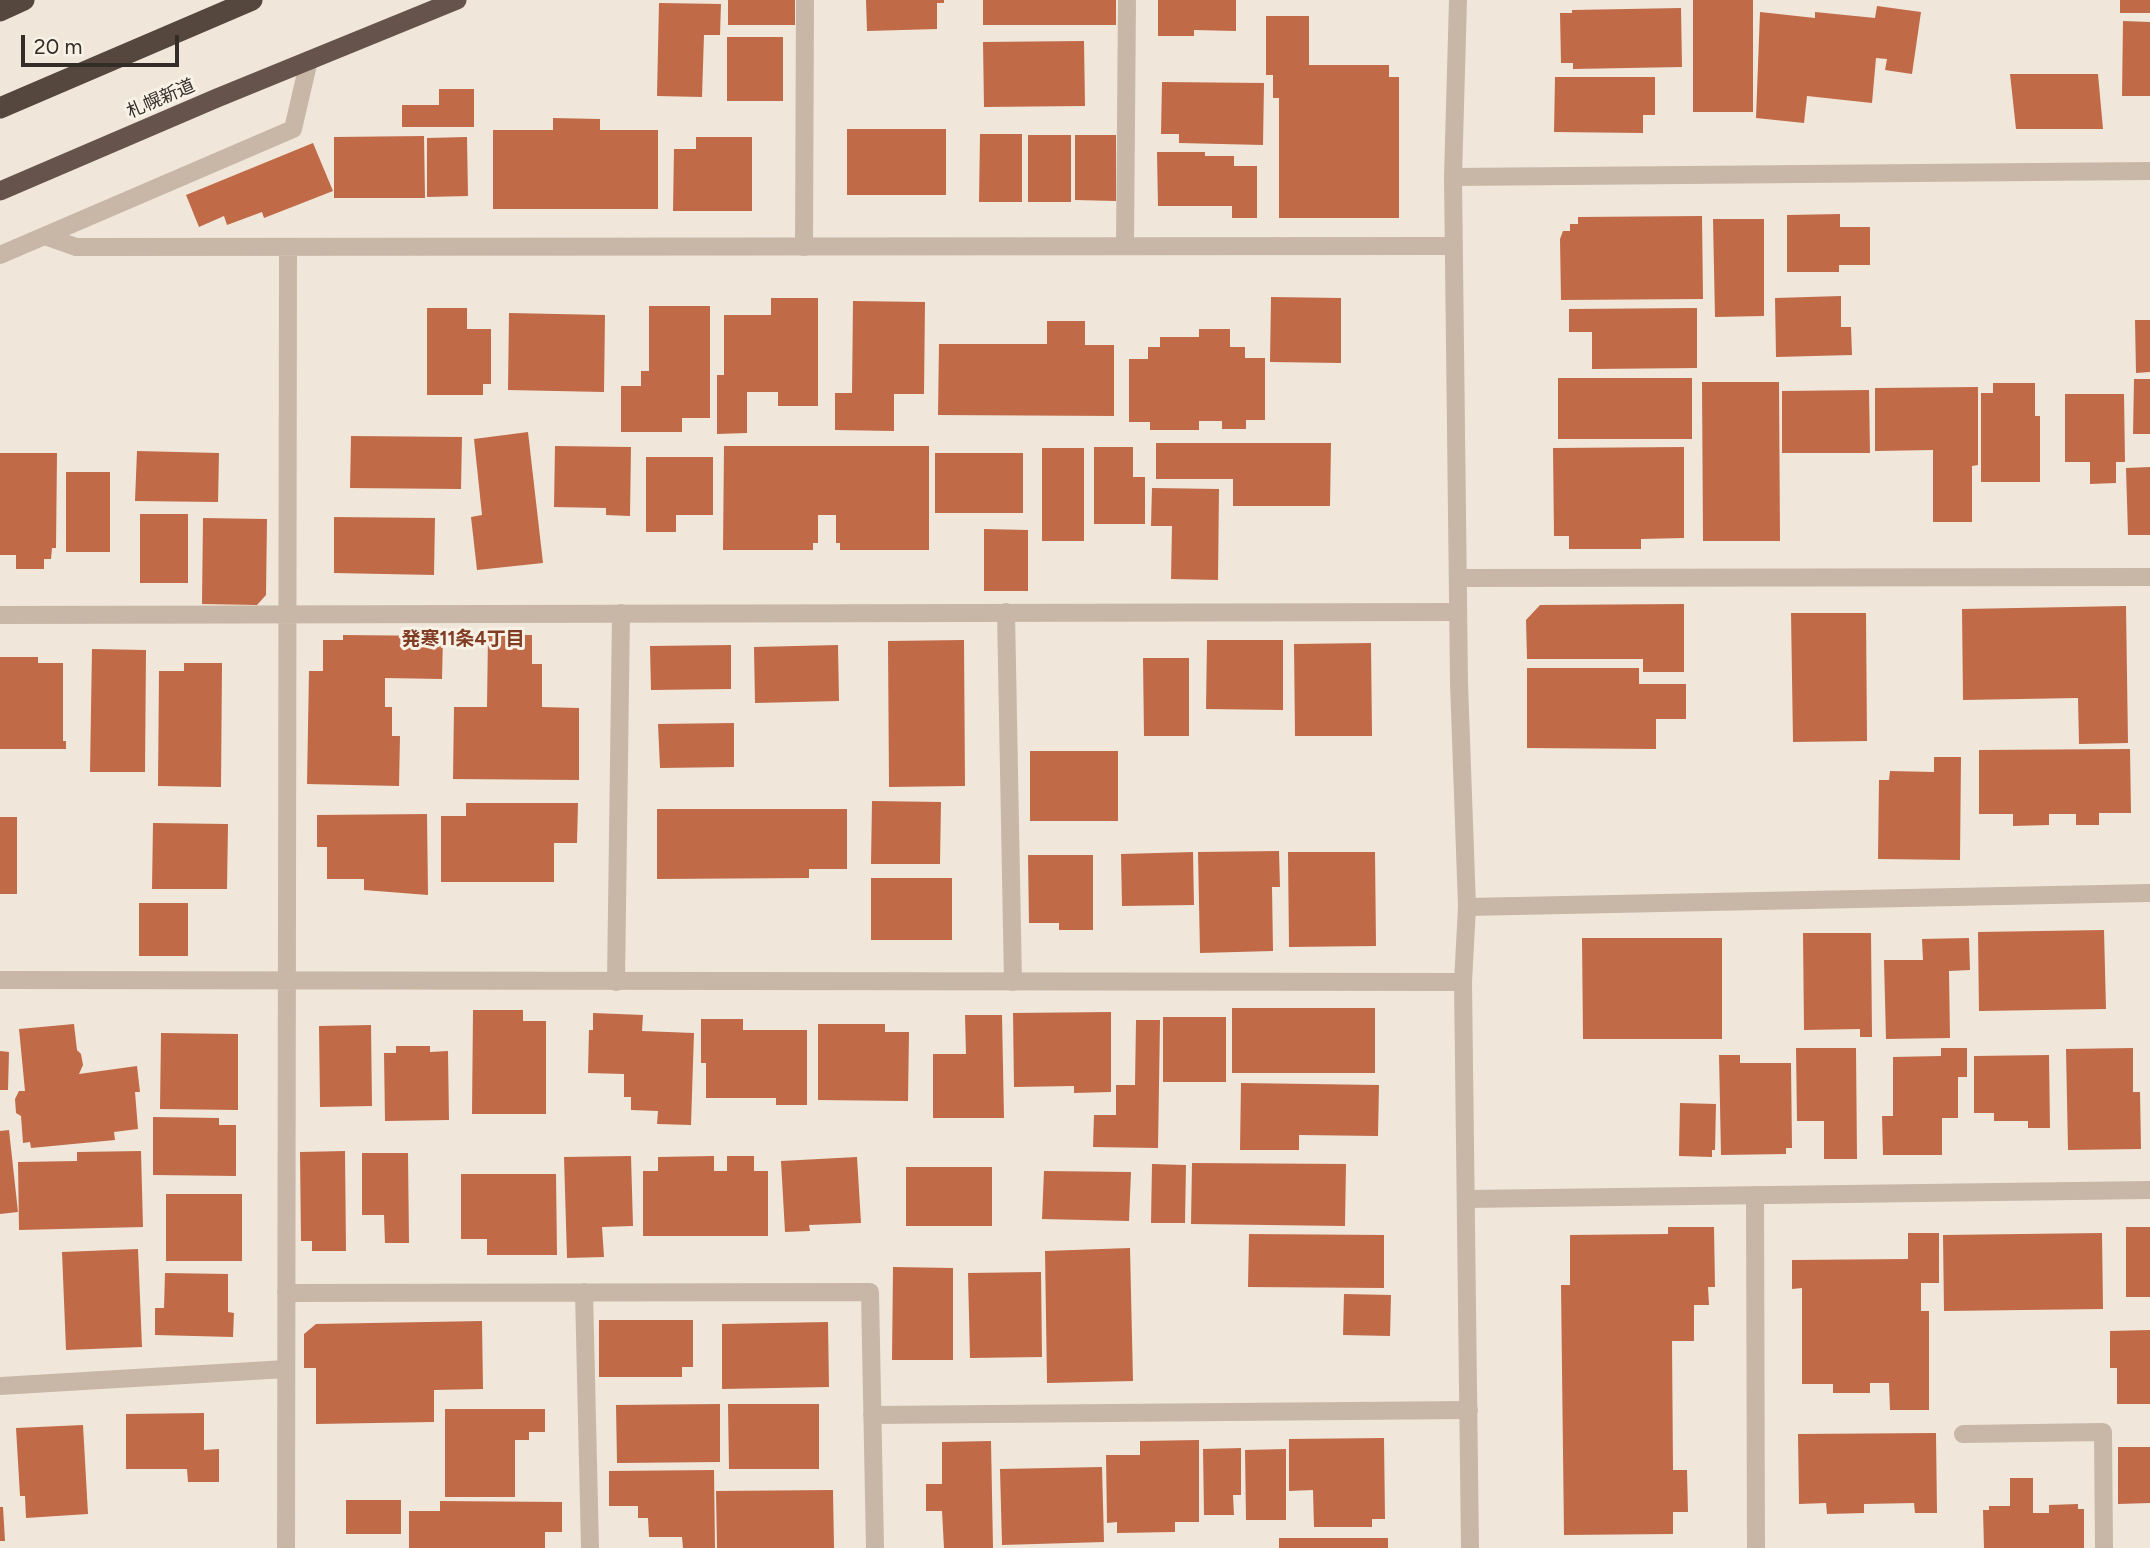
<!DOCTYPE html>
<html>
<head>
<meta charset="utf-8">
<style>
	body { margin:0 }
	#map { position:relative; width:2150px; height:1548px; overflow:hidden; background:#f0e7da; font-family:Figtree,sans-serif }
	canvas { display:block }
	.scale { position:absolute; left:21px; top:35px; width:158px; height:32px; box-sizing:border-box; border:4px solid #342c27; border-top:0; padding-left:9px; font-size:21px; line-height:24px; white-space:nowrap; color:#342c27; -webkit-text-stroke:5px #f8f1e6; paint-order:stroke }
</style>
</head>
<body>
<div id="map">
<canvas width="2150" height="1548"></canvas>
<div class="scale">20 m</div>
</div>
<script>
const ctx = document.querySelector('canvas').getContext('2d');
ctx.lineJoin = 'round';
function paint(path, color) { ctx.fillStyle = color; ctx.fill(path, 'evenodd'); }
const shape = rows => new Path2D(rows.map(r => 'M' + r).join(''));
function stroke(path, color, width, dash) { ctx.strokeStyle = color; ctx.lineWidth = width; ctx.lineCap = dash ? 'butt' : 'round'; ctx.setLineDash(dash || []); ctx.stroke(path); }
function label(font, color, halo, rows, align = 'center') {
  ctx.font = font + ' Figtree,"Noto Sans JP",sans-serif'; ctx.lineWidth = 6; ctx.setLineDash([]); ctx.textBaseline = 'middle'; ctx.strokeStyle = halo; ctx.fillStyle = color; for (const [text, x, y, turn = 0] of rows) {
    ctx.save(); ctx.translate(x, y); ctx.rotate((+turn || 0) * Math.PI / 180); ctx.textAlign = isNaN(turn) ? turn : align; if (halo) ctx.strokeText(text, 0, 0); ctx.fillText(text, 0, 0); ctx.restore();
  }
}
paint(shape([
	[728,0,795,0,795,25,728,25],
	[866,0,944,0,944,3,937,3,937,29,867,31],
	[983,0,1116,0,1116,25,983,25],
	[1158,0,1236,0,1236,31,1194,30,1194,36,1158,36],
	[1693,0,1753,0,1753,112,1693,112],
	[2120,0,2150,0,2150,13,2120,13],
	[659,3,721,4,720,35,704,35,702,97,657,96],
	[1877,6,1921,12,1912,74,1885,70,1887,59,1876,58,1872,103,1807,96,1804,123,1756,118,1760,12,1815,18,1815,12,1875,18],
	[1681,8,1682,67,1573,69,1573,63,1561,63,1560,13,1572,13,1572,10],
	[1266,16,1309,16,1309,65,1389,65,1389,77,1399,77,1399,218,1279,218,1279,98,1273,98,1273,75,1266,75],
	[2123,21,2150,22,2150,96,2122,96],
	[727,37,783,37,783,101,727,101],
	[1084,41,1085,106,984,107,983,42],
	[2010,74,2098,74,2103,129,2016,129],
	[1555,77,1655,77,1655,115,1643,115,1643,133,1554,132],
	[1162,82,1264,83,1263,145,1179,143,1179,134,1161,134],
	[439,89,474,89,474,127,402,127,402,105,439,105],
	[553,118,600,119,600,130,658,130,658,209,493,209,493,130,553,130],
	[847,129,946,129,946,195,847,195],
	[980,134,1022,134,1022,202,979,202],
	[1028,135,1071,135,1071,202,1028,202],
	[1075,135,1116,135,1116,201,1075,200],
	[424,136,425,198,334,198,334,137],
	[467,137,468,196,427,197,427,138],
	[696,137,752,137,752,211,673,211,674,149,696,149],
	[313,143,333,191,264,218,262,212,227,225,224,216,199,227,186,195],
	[1157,152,1205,152,1205,156,1234,156,1234,166,1257,166,1257,218,1232,218,1232,206,1158,206],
	[1840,214,1840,227,1870,227,1870,265,1839,265,1839,272,1787,272,1787,215],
	[1702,216,1703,299,1561,300,1560,239,1563,231,1570,231,1570,224,1578,224,1578,217],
	[1713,219,1764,219,1764,316,1715,317],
	[1841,296,1841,327,1851,327,1852,355,1776,357,1775,298],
	[1271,297,1341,298,1341,363,1270,362],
	[771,298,818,298,818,406,778,406,778,392,747,392,747,433,717,434,717,375,724,375,724,315,771,315],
	[853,301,925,302,924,394,894,394,894,431,835,430,835,393,852,393],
	[649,306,710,306,710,418,682,418,682,432,621,432,621,386,641,386,641,371,649,371],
	[427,308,467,308,467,329,491,329,491,384,483,384,483,395,427,395],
	[1697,308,1697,368,1592,369,1592,332,1569,332,1569,309],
	[509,313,605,315,604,392,508,390],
	[2135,320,2150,320,2150,372,2136,373],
	[1047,321,1085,321,1085,345,1114,345,1114,416,938,415,939,344,1047,344],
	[1199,329,1230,329,1230,347,1245,347,1245,358,1265,358,1265,420,1246,420,1246,429,1222,429,1222,421,1199,421,1199,430,1150,430,1150,422,1129,422,1129,359,1148,359,1148,347,1160,347,1160,337,1199,337],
	[1558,378,1692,378,1692,439,1558,439],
	[2134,379,2150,379,2150,434,2133,434],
	[1702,382,1779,382,1780,541,1703,541],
	[1993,383,2035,383,2035,416,2040,416,2040,482,1981,482,1981,393,1993,393],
	[1978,387,1978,465,1972,466,1972,522,1933,522,1933,450,1875,451,1875,388],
	[1869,390,1870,453,1782,453,1782,391],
	[2065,394,2124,394,2125,462,2116,462,2116,483,2090,484,2090,462,2065,462],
	[528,432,543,563,477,570,471,517,482,515,474,439],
	[351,436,462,437,461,489,350,488],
	[1156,443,1331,443,1330,506,1233,506,1233,479,1156,479],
	[555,446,631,447,630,516,606,515,606,508,554,507],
	[724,446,929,446,929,550,840,550,840,543,836,543,836,515,818,515,818,543,813,543,813,550,723,550],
	[1094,447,1133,447,1133,477,1145,477,1145,524,1094,524],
	[1684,447,1684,538,1641,539,1641,549,1569,549,1569,536,1554,536,1553,448],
	[1042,448,1084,448,1084,541,1042,541],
	[137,451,219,453,218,502,135,501],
	[0,453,57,453,56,548,52,548,51,559,44,559,44,569,16,569,16,555,0,555],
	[935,453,1023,453,1023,513,935,513],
	[646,457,713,457,713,515,676,515,676,532,646,532],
	[2150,467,2150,535,2128,535,2126,468],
	[66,472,110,472,110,552,66,552],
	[1152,488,1219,489,1218,580,1171,579,1172,526,1151,526],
	[140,514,188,514,188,583,140,583],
	[334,517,435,518,434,575,334,573],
	[203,518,267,519,266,595,257,605,202,604],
	[984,529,1028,530,1028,591,984,591],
	[1684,604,1684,672,1643,672,1643,659,1527,659,1526,620,1540,605],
	[2126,606,2128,743,2079,744,2078,698,1963,700,1962,609],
	[1791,613,1866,613,1867,741,1793,742],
	[343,635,443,636,442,679,385,678,385,707,392,707,392,736,400,736,399,786,307,784,309,671,323,671,323,640,343,640],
	[488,635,532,635,532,664,542,664,542,707,579,708,579,780,453,779,454,707,487,707],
	[964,640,965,786,889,787,888,641],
	[1207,640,1283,640,1283,710,1206,709],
	[1371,643,1372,736,1295,736,1294,644],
	[731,645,731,689,651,690,650,646],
	[838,645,839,701,755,703,754,647],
	[92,649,146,650,145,772,90,772],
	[0,657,38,657,38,663,63,663,63,741,66,741,66,749,0,749],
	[1143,658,1189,658,1189,736,1144,736],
	[184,663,222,663,221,787,158,786,159,671,184,671],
	[1527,668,1639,668,1639,684,1686,684,1686,719,1656,719,1656,749,1527,748],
	[734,723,734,767,660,768,658,724],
	[2130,749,2131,813,2099,813,2099,825,2076,825,2076,814,2049,814,2049,825,2013,826,2013,814,1979,814,1979,750],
	[1030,751,1118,751,1118,821,1030,821],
	[1934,757,1961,757,1960,860,1878,859,1879,780,1889,780,1890,771,1934,772],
	[872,801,941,802,940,864,871,864],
	[466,803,578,803,577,843,554,843,554,882,441,882,441,816,466,816],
	[657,809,847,809,847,869,809,869,809,878,657,879],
	[427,814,428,895,364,890,364,879,327,879,327,847,317,847,317,815],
	[0,817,17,817,17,894,0,894],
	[153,823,228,824,227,889,152,889],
	[1279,851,1280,887,1272,887,1273,951,1200,953,1198,852],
	[1193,852,1194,905,1122,906,1121,854],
	[1288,852,1375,852,1376,946,1289,947],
	[1028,855,1093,855,1093,930,1059,930,1059,923,1029,923],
	[871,878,952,878,952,940,871,940],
	[139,903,188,903,188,956,139,956],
	[2104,930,2106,1009,1979,1011,1978,932],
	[1803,933,1871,933,1872,1037,1860,1037,1860,1029,1804,1030],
	[1582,938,1722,938,1722,1039,1583,1039],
	[1969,938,1970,970,1949,971,1950,1038,1886,1039,1884,960,1923,960,1922,939],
	[1232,1008,1375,1008,1375,1073,1232,1073],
	[473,1010,523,1010,523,1021,546,1021,546,1114,472,1114],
	[1111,1012,1111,1092,1074,1093,1074,1086,1014,1087,1013,1013],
	[593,1013,643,1015,642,1031,694,1033,691,1125,657,1124,658,1111,631,1110,631,1097,624,1097,624,1074,588,1073,589,1030,593,1030],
	[965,1015,1002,1015,1004,1118,933,1118,933,1054,966,1054],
	[1163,1017,1226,1017,1226,1082,1163,1082],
	[701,1019,743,1019,743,1030,807,1030,807,1105,776,1105,776,1098,706,1098,706,1063,701,1063],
	[1136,1020,1160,1020,1158,1148,1093,1147,1094,1115,1116,1115,1116,1085,1135,1085],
	[74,1024,77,1050,81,1054,83,1065,79,1074,137,1066,140,1092,135,1092,138,1129,114,1132,115,1140,31,1148,30,1142,23,1143,21,1116,16,1113,15,1099,19,1091,25,1091,19,1029],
	[818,1024,885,1024,885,1032,909,1032,908,1101,818,1100],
	[371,1025,372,1106,320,1107,319,1026],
	[161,1033,238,1034,238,1110,160,1109],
	[396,1046,430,1046,430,1052,448,1051,449,1120,385,1121,384,1053,396,1053],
	[1796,1048,1856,1048,1857,1159,1824,1159,1824,1121,1797,1121],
	[1941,1048,1967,1048,1967,1077,1958,1077,1958,1118,1942,1118,1942,1155,1883,1155,1882,1116,1893,1116,1893,1057,1941,1056],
	[2133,1048,2133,1092,2140,1092,2141,1149,2068,1150,2066,1049],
	[0,1051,9,1052,8,1090,0,1090],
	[1719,1055,1740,1055,1740,1063,1791,1063,1792,1148,1786,1148,1786,1154,1721,1155],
	[2049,1055,2050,1128,2028,1128,2028,1121,1994,1121,1994,1113,1974,1113,1974,1056],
	[1241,1083,1379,1085,1378,1136,1299,1135,1299,1150,1240,1150],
	[1680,1103,1716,1104,1715,1150,1712,1150,1712,1157,1679,1156],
	[153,1117,219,1118,219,1125,236,1125,236,1176,153,1175],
	[9,1130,18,1212,0,1214,0,1131],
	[141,1151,143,1227,19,1230,18,1162,77,1161,77,1152],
	[345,1151,346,1251,312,1251,312,1241,301,1241,300,1152],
	[362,1153,408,1153,409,1243,385,1243,384,1215,362,1215],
	[631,1156,633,1226,602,1227,604,1257,567,1258,564,1157],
	[714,1156,714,1171,727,1171,727,1156,754,1156,754,1171,768,1171,768,1236,643,1236,643,1171,658,1171,658,1157],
	[857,1157,861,1223,809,1225,810,1231,785,1232,781,1161],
	[1192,1163,1346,1164,1345,1226,1191,1224],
	[1152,1164,1186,1165,1185,1223,1151,1223],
	[906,1167,992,1167,992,1226,906,1226],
	[1044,1171,1131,1172,1129,1221,1042,1219],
	[461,1174,556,1174,557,1255,487,1255,487,1239,461,1239],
	[166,1194,242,1194,242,1261,166,1261],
	[1668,1227,1714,1227,1715,1287,1708,1287,1709,1305,1694,1305,1694,1341,1672,1341,1673,1470,1687,1470,1688,1512,1673,1512,1673,1534,1564,1535,1561,1285,1570,1285,1570,1235,1668,1234],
	[2126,1227,2150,1227,2150,1297,2126,1297],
	[1908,1233,1939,1233,1939,1283,1921,1283,1921,1311,1929,1311,1929,1410,1890,1410,1889,1383,1870,1383,1870,1393,1833,1393,1833,1384,1802,1384,1802,1288,1792,1289,1792,1260,1908,1259],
	[2102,1233,2103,1309,1944,1311,1943,1235],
	[1249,1234,1384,1235,1384,1288,1248,1287],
	[1130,1248,1133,1381,1047,1383,1045,1251],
	[138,1249,142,1347,66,1350,62,1252],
	[893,1267,953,1268,953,1360,892,1360],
	[1041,1272,1042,1357,970,1358,968,1273],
	[165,1273,228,1274,228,1312,234,1313,233,1337,155,1335,155,1308,164,1308],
	[1344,1294,1391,1295,1390,1336,1343,1335],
	[599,1320,693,1320,693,1367,682,1367,682,1377,599,1377],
	[482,1321,483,1389,434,1390,434,1422,316,1424,316,1368,304,1368,304,1334,316,1324],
	[828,1322,829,1387,722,1389,722,1324],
	[2150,1330,2150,1404,2117,1404,2117,1368,2110,1368,2110,1331],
	[720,1404,720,1462,617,1463,616,1405],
	[728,1404,819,1404,819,1469,729,1469],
	[445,1409,545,1409,545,1432,529,1432,529,1440,515,1440,515,1497,445,1497],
	[204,1413,204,1450,219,1449,219,1482,188,1482,187,1469,126,1469,126,1414],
	[83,1425,88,1514,26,1518,25,1496,20,1496,16,1428],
	[1936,1433,1937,1513,1915,1513,1914,1503,1864,1504,1864,1513,1827,1514,1826,1503,1799,1504,1798,1434],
	[1384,1438,1385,1519,1372,1519,1372,1527,1314,1527,1313,1490,1289,1491,1289,1439],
	[1199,1440,1199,1522,1175,1522,1175,1532,1117,1533,1117,1522,1107,1523,1106,1455,1140,1455,1140,1441],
	[991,1441,993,1548,944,1548,942,1511,926,1511,926,1484,942,1484,942,1442],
	[2118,1447,2150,1447,2150,1503,2118,1504],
	[1241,1448,1241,1495,1233,1495,1234,1515,1204,1515,1203,1449],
	[1286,1449,1286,1520,1246,1520,1245,1450],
	[1102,1467,1104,1542,1002,1545,1000,1469],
	[714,1470,715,1548,683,1548,682,1537,649,1537,648,1518,638,1518,638,1506,609,1506,609,1471],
	[2010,1478,2033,1478,2033,1513,2049,1513,2049,1505,2078,1504,2078,1509,2084,1509,2084,1548,1984,1548,1983,1510,1989,1510,1989,1506,2010,1506],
	[833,1490,834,1548,717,1548,716,1491],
	[346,1500,401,1500,401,1534,346,1534],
	[440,1501,562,1502,562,1532,545,1532,545,1548,409,1548,409,1511,440,1511],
	[0,1507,3,1507,5,1541,0,1541],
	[1279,1538,1388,1538,1388,1548,1279,1548]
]), '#c16a47');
stroke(shape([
	[1125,246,1127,0],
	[804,247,805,0],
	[1006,612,1013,982],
	[616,982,621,613],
	[1755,1195,1756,1548],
	[1963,1434,2103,1432,2104,1548]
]), '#c8b7a7', 18);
stroke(shape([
	[1453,177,2150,171],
	[45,236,76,247,1453,246],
	[0,255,293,129,309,60],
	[1458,578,2150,577],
	[0,615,1458,612],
	[1467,907,2150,893],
	[0,980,1463,982],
	[1466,1199,2150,1190],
	[584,1292,590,1548],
	[286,1293,870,1292,875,1548],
	[0,1386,286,1369],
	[872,1415,1469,1410],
	[286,1548,288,247]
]), '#c8b7a7', 18);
stroke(shape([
	[1458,0,1453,177,1459,683,1467,907,1463,982,1470,1548]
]), '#c8b7a7', 18);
stroke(shape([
	[0,191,217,98,457,0]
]), '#66544c', 19);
stroke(shape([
	[0,11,24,0],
	[0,108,252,0]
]), '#55463e', 21);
label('18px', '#342c27', '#f8f1e6', [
	["札幌新道",161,99,-23]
]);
label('bold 19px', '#803d23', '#f8f1e6', [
	["発寒11条4丁目",463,639]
]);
</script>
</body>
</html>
